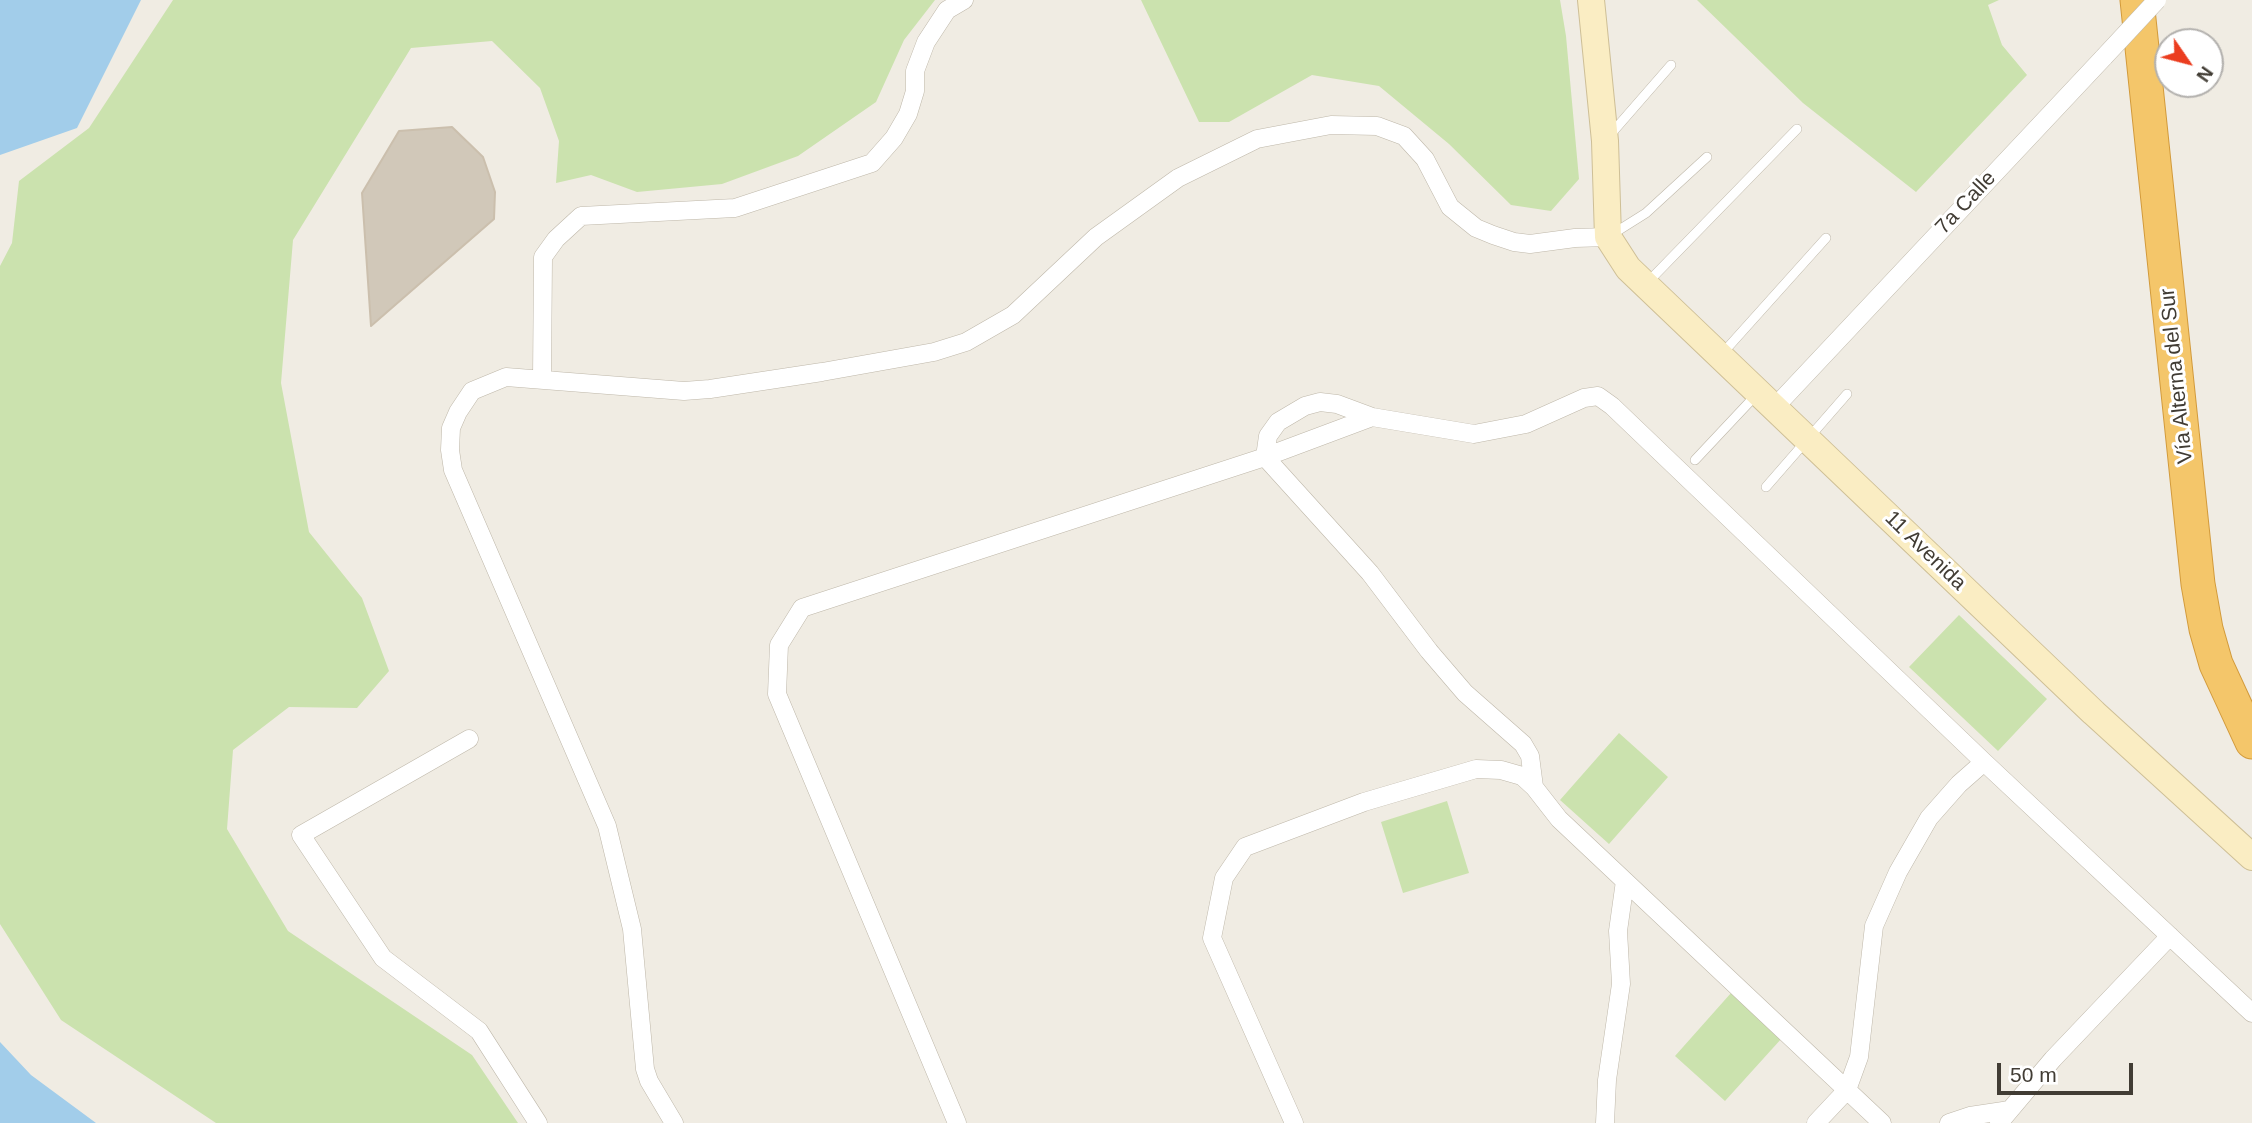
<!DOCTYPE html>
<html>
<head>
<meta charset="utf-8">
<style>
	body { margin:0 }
	#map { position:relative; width:2252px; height:1123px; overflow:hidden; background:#f0ece3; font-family:Helvetica,sans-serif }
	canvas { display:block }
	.north { position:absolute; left:2154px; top:28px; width:70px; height:70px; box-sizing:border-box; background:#fff; border:2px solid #b3b1ae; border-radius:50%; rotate:125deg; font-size:19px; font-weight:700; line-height:28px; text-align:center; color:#413c34 }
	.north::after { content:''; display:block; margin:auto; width:24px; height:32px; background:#eb3d1f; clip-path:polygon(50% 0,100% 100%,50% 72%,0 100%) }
	.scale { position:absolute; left:1997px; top:1063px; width:136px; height:32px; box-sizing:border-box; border:4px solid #413c34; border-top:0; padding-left:9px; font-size:21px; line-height:24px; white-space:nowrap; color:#413c34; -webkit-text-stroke:5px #fff; paint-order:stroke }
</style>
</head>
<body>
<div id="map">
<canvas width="2252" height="1123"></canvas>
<div class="north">N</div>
<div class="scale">50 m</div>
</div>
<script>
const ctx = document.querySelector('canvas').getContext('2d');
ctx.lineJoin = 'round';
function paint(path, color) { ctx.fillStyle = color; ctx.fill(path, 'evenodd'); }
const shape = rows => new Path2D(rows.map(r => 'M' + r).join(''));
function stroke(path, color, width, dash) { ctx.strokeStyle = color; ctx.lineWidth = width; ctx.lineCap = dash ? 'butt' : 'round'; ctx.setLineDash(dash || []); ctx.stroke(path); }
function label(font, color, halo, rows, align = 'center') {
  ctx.font = font + ' Helvetica,sans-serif'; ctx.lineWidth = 6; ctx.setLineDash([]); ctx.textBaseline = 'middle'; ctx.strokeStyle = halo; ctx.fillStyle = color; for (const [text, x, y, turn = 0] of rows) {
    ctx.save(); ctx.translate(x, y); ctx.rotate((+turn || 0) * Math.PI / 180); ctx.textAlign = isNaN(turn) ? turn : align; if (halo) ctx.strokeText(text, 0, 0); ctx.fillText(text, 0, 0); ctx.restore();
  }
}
paint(shape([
	[173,0,935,0,904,40,876,102,798,156,722,184,637,192,591,175,556,183,559,141,540,88,492,41,411,48,293,240,281,383,309,532,362,598,389,671,357,708,289,707,233,750,227,829,288,931,472,1055,518,1123,216,1123,61,1020,0,924,0,266,12,243,19,181,89,128],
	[1141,0,1560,0,1566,36,1579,179,1551,211,1511,205,1449,144,1379,86,1312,75,1229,122,1199,122],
	[1697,0,1999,0,1988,5,2002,45,2027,75,1916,192,1803,103],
	[1959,615,2047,699,1998,751,1909,667],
	[1619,733,1668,777,1609,844,1560,800],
	[1447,801,1469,873,1403,893,1381,822],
	[1731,993,1782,1038,1725,1101,1675,1056]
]), '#cbe2ae');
paint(shape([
	[0,0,141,0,77,128,0,155],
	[0,1042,31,1075,96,1123,0,1123]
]), '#a2cdea');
const building = shape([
	[452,127,483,157,495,192,494,219,371,326,362,193,399,131,452,127]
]);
paint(building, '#d1c8b9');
stroke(building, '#cbbfad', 2);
const lane = shape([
	[1610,135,1671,65],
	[1611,235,1646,213,1707,157],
	[1648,282,1797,129],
	[1721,355,1826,238],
	[1695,460,1756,395],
	[1766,487,1847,394]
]);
const street = shape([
	[542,379,543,257,556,239,581,216,735,208,872,163,894,138,908,114,915,91,915,71,926,42,947,10,964,0],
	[1775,407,2104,57],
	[1372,417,1265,457,1370,573,1429,651,1465,693,1523,744,1530,756,1534,787],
	[469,739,301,835,383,958,479,1031,538,1123],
	[674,1123,649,1081,645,1069,632,929,607,826,453,470,450,450,451,428,458,412,472,391,506,377,684,391,710,389,822,372,934,352,966,342,1013,315,1096,237,1178,178,1257,139,1331,125,1377,126,1404,136,1425,159,1450,207,1476,228,1493,235,1514,242,1530,244,1575,238,1608,237],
	[957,1123,777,694,779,645,802,608,1265,457,1268,436,1278,422,1305,406,1320,402,1337,404,1372,417,1474,434,1526,424,1584,398,1598,396,1612,406,1984,762,2252,1013],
	[1294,1123,1212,938,1224,878,1245,847,1364,802,1476,769,1501,770,1522,776,1534,787,1559,819,1882,1123],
	[1605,1123,1607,1080,1621,984,1618,931,1625,881],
	[1816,1123,1847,1090,1859,1057,1874,926,1898,872,1929,818,1959,784,1984,762],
	[1949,1123,1970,1116,2010,1110],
	[1999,1123,2053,1059,2170,936]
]);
const secondary = shape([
	[1591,0,1605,141,1608,237,1628,268,2094,713,2252,857]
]);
const highway = shape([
	[2137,0,2198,584,2206,629,2216,664,2252,742]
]);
stroke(lane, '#beb7a9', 10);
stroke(street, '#beb7a9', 19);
stroke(secondary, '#cebf96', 28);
stroke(highway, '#d29a3b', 35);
stroke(lane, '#fff', 9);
stroke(street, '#fff', 18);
stroke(secondary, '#faedc3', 26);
stroke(highway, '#f4c66a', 33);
const streetBridge = shape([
	[2104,57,2157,0]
]);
stroke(streetBridge, '#beb7a9', 19, []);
stroke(streetBridge, '#fff', 18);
label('21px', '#413c34', '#fff', [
	["7a Calle",1966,203,-47],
	["Vía Alterna del Sur",2177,376,-96],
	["11 Avenida",1925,551,44]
]);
</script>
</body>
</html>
